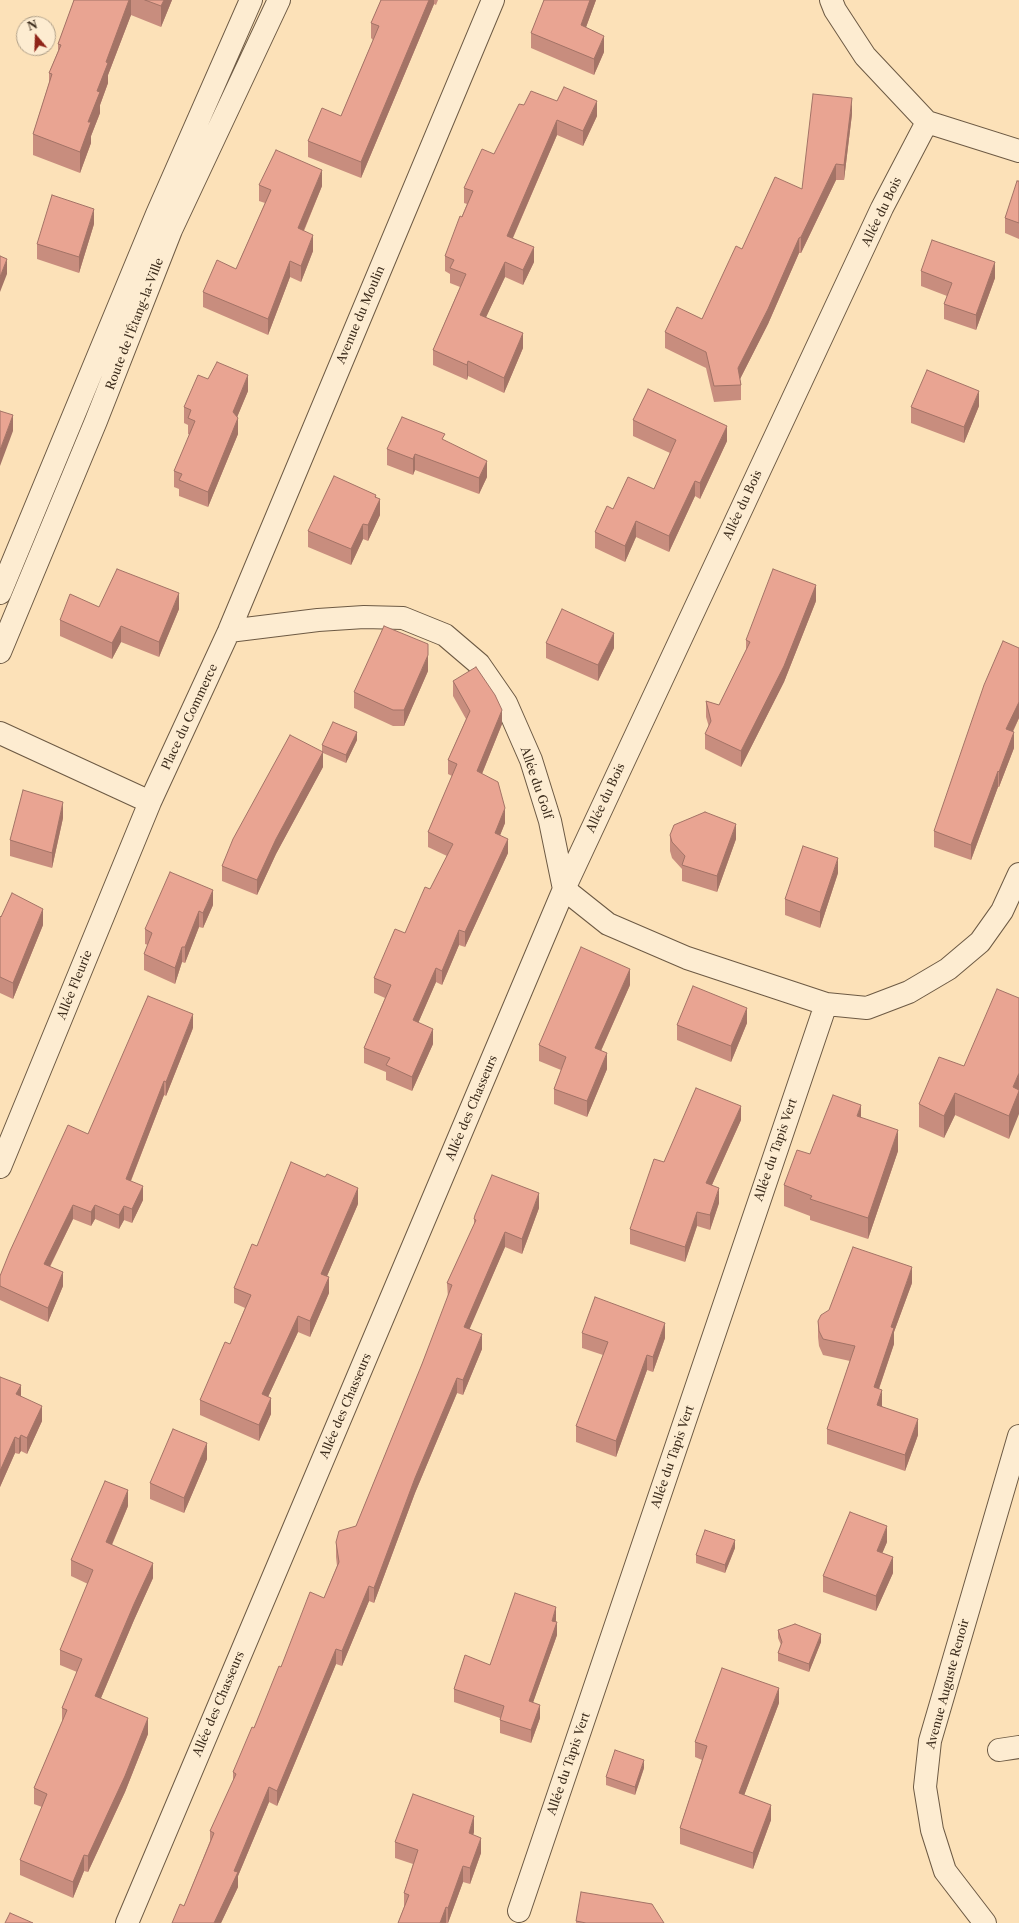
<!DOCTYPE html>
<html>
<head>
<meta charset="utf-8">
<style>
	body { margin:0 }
	#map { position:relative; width:1019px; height:1923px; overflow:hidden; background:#fce1b8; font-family:"Libre Caslon Text",serif }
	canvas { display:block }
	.north { position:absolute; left:16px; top:16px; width:40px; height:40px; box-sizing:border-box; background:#fdecd1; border:1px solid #b0a089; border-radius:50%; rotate:341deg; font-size:11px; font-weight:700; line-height:16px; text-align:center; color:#3d2d1d }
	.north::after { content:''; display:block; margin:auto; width:14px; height:18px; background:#8f2418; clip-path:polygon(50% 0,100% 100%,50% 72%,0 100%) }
</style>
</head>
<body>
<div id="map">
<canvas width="1019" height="1923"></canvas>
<div class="north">N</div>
</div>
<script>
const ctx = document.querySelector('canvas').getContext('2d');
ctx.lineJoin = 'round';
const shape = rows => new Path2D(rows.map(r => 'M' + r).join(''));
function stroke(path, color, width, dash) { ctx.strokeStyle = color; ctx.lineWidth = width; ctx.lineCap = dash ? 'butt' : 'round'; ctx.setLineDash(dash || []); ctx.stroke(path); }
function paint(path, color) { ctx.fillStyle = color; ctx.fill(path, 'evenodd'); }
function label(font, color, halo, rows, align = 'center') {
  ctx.font = font + ' "Libre Caslon Text",serif'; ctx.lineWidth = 3.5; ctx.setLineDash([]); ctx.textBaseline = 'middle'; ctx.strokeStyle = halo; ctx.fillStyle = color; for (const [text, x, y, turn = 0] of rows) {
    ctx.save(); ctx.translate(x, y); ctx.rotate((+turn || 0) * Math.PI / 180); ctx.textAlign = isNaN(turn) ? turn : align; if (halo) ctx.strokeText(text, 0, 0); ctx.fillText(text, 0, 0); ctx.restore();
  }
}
const minor = shape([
	[831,0,835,10,865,56,927,122,1019,151],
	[0,593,157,214,251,0],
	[229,631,318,620,364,617,403,618,445,635,479,664,506,703,531,760,550,821,564,889,608,924,687,958,826,1004,867,1008,909,992,948,969,980,942,1002,911,1019,874],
	[0,652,96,421,171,230,279,0],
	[0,733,150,802],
	[0,1167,150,802,229,631,493,0],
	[999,1750,1019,1747],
	[519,1911,826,1004],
	[127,1923,564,889,882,208,927,122],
	[985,1923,945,1871,932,1830,925,1787,930,1741,1019,1436]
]);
stroke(minor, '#6d5a44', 24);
stroke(minor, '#fdecd1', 22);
paint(shape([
	[74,0,172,0,161,27,131,15,108,75,108,83,100,105,100,113,91,136,91,143,80,173,33,155,33,134,49,83,49,73,58,51,58,44],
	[381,0,438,0,436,5,434,4,361,178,308,157,308,141,341,116,373,40,371,38,371,23],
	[544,0,596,0,586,27,604,52,594,75,531,48,531,33],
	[524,105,597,116,583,146,557,135,513,238,534,262,523,285,505,277,486,317,523,348,504,393,468,376,467,380,433,365,433,350,460,287,450,283,450,274,445,271,445,256,467,204,464,203,464,188,494,154],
	[852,114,844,180,836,180,801,253,799,253,768,324,740,379,741,385,741,400,714,402,706,368,665,348,665,332,702,319,742,249,802,189],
	[1019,181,1019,239,1005,233,1005,218],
	[259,185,322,186,304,231,313,251,301,282,290,277,268,335,203,307,203,292,236,269,265,203,259,201],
	[94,224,79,273,37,259,37,244],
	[921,271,995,278,976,330,944,319,944,304,947,296,921,286],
	[208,379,248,391,237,417,238,434,208,507,179,496,179,489,174,487,174,471,190,435,188,434,188,425,184,423,184,407],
	[979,406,964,443,911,423,911,407],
	[633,420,727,441,700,499,695,496,669,552,636,537,625,562,595,548,595,532,613,509,654,489,670,453,633,436],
	[445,440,487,477,479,494,415,470,413,475,387,465,387,449],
	[376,497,380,515,368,541,363,539,351,565,308,547,308,531],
	[816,601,784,682,741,767,705,749,705,734,709,727,706,717,706,701,719,705,746,650,746,640],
	[99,607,179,609,159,657,121,642,112,659,60,636,60,620],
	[546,643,614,648,598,681,546,658],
	[1019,648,1019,718,1013,732,1014,748,999,787,998,787,971,860,934,847,934,831],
	[428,671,404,726,393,726,354,708,354,692],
	[453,681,502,724,482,774,505,823,500,835,508,853,465,947,459,945,442,985,436,982,418,1023,433,1044,412,1091,386,1080,386,1072,364,1063,364,1048,385,998,374,993,374,978,405,933,430,889,447,856,428,847,428,832,452,776,448,774,448,760,466,719,453,696],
	[357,740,346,763,323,753,323,767,276,854,257,895,222,881,222,866,322,752,322,745],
	[63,818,52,868,10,856,10,840],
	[670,835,736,839,717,892,682,881,682,869,672,858,670,851],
	[838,873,820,928,785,915,785,899],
	[213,905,203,928,199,927,185,963,182,962,175,984,144,970,144,954,148,945,145,944,145,929],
	[0,916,43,925,13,999,0,993],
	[630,985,601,1051,607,1069,587,1117,554,1104,554,1089,561,1070,539,1061,539,1045],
	[1019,998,1009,1139,955,1115,944,1138,919,1127,919,1104,964,1066],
	[747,1023,731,1062,677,1040,677,1025],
	[193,1028,166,1096,164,1095,131,1181,143,1200,132,1223,124,1220,119,1229,95,1219,91,1226,73,1219,50,1267,63,1286,48,1322,0,1300,0,1276],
	[861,1117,898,1151,868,1239,810,1220,810,1216,784,1206,784,1185,810,1154],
	[741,1120,712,1185,719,1203,710,1230,697,1226,685,1262,630,1244,630,1229,664,1162],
	[358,1204,327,1276,329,1293,310,1337,298,1332,268,1397,271,1414,259,1441,200,1415,200,1400,230,1344,245,1308,234,1303,234,1288],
	[539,1208,522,1254,505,1247,469,1329,482,1349,463,1395,457,1393,415,1493,374,1603,369,1601,342,1666,336,1664,277,1806,269,1802,238,1876,238,1887,221,1923,172,1923,184,1906,210,1841,210,1831,233,1781,233,1772,254,1728,281,1667,324,1598,337,1566,336,1557,336,1542,356,1526,422,1364,448,1298,447,1283,474,1225,474,1219],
	[912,1283,894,1332,894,1344,879,1389,882,1406,918,1435,905,1471,827,1444,827,1429,850,1361,823,1355,819,1346,818,1337,818,1321],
	[582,1333,665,1338,653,1372,647,1370,616,1457,576,1442,576,1426,603,1355,582,1348],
	[0,1377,21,1396,42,1421,27,1454,21,1451,19,1454,15,1453,0,1487],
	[207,1459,184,1513,150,1499,150,1483],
	[128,1506,112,1545,153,1578,134,1620,101,1698,148,1734,125,1792,88,1872,84,1871,73,1898,20,1875,20,1860,42,1807,34,1804,34,1788,62,1722,62,1708,77,1672,60,1665,60,1650,88,1584,71,1576,71,1560],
	[887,1542,882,1553,893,1573,876,1611,823,1592,823,1576],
	[735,1548,725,1573,696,1563,696,1555],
	[556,1620,556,1622,557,1635,533,1702,540,1718,531,1743,500,1733,500,1718,454,1702,454,1689],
	[778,1630,821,1642,809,1672,778,1661,778,1653,781,1645,778,1638],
	[779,1703,744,1795,771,1820,753,1869,680,1844,680,1828,702,1760,695,1757,695,1742],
	[644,1768,635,1795,606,1785,606,1777],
	[474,1832,473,1835,481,1853,470,1884,463,1882,448,1923,398,1923,404,1907,404,1893,413,1864,395,1858,395,1842],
	[576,1921,664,1923,576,1923]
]), '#c88d7e');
paint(shape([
	[129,0,131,0,131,15,108,75,108,83,100,105,100,113,91,136,91,143,80,173,80,152,97,91,106,62],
	[164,0,172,0,161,27,161,6],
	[429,0,434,0,434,4,361,178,361,162],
	[590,0,596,0,581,41,581,25],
	[604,36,604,52,594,75,594,59],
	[852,98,852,114,844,180,844,165],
	[597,101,597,116,583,146,583,131],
	[557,120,557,135,507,251,507,236],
	[836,164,836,180,801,253,801,237],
	[322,170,322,186,298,244,298,228],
	[94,209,94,224,79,273,79,257],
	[313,235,313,251,301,282,301,266],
	[799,238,799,253,768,324,738,383,738,368],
	[534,247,534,262,523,285,523,270],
	[7,259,7,274,0,292,0,277],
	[290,261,290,277,268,335,268,319],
	[505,262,505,277,480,330,480,315],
	[995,262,995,278,976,330,976,315],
	[523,333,523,348,504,393,504,378],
	[468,361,468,376,467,380,467,365],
	[248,375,248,391,233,427,233,412],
	[979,391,979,406,964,443,964,427],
	[13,415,13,431,0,466,0,450],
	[238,418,238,434,208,507,208,492],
	[727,426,727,441,700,499,700,483],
	[415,454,415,470,413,475,413,459],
	[487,461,487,477,479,494,479,478],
	[695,481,695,496,669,552,669,536],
	[376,495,376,507,380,499,380,515,368,541,368,525,375,497],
	[636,521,636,537,625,562,625,546],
	[363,524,363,539,351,565,351,549],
	[816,585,816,601,784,682,741,767,741,751],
	[179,593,179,609,159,657,159,642],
	[121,626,121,642,112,659,112,643],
	[614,633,614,648,598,681,598,665],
	[428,655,428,671,404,726,404,710],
	[1019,702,1019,718,1006,745,1006,729],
	[502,710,502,724,477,786,477,771],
	[357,732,357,740,346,763,346,755],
	[1014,732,1014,748,999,787,999,772],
	[323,752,323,767,276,854,257,895,257,880,276,839],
	[998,771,998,787,971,860,971,845],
	[63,802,63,818,52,868,52,853],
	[505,808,505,823,495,848,495,833],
	[736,824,736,839,717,892,717,876],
	[508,839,508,853,465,947,465,932],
	[838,858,838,873,820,928,820,912],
	[213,890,213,905,203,928,203,913],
	[43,909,43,925,13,999,13,983],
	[199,911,199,927,185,963,185,947],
	[459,930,459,945,442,985,442,971],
	[182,947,182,962,175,984,175,968],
	[436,968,436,982,413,1035,413,1020],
	[630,969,630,985,595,1064,595,1048],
	[747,1008,747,1023,731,1062,731,1046],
	[193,1014,193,1028,166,1096,166,1082],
	[433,1029,433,1044,412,1091,412,1077],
	[607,1053,607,1069,587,1117,587,1101],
	[1019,1073,1019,1114,1009,1139,1009,1116,1013,1087],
	[164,1081,164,1095,126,1193,126,1179],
	[955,1093,955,1115,944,1138,944,1116],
	[861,1105,861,1125,857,1116],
	[741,1106,741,1120,706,1198,706,1183],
	[898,1130,898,1151,868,1239,868,1218],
	[143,1186,143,1200,132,1223,132,1209],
	[358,1188,358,1204,321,1290,321,1274],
	[719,1188,719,1203,710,1230,710,1215],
	[539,1193,539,1208,522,1254,522,1239],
	[73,1205,73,1219,44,1278,44,1264],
	[95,1205,95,1219,91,1226,91,1212],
	[124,1206,124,1220,119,1229,119,1215],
	[697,1212,697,1226,685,1262,685,1247],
	[505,1232,505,1247,464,1342,464,1327],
	[912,1267,912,1283,894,1332,894,1344,874,1403,874,1387,891,1327],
	[63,1272,63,1286,48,1322,48,1308],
	[329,1277,329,1293,310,1337,310,1321],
	[298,1316,298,1332,262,1410,262,1394],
	[665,1323,665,1338,653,1372,653,1357],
	[482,1334,482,1349,463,1395,463,1380],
	[647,1355,647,1370,616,1457,616,1441],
	[457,1378,457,1393,415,1493,374,1603,374,1588,415,1478],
	[21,1385,21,1401,16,1394],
	[882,1390,882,1406,877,1420,877,1405],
	[271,1398,271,1414,259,1441,259,1425],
	[42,1406,42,1421,27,1454,27,1438],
	[918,1419,918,1435,905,1471,905,1455],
	[21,1435,21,1451,19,1454,19,1439],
	[15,1437,15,1453,0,1487,0,1471],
	[207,1443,207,1459,184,1513,184,1498],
	[128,1490,128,1506,106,1558,106,1542],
	[887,1526,887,1542,877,1566,877,1551],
	[735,1540,735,1548,725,1573,725,1565],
	[893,1557,893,1573,876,1611,876,1596],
	[153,1563,153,1578,134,1620,95,1712,95,1696,134,1604],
	[369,1586,369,1601,342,1666,342,1651],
	[556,1607,556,1620,552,1634,552,1621],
	[557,1622,557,1635,529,1714,529,1701],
	[821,1634,821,1642,809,1672,809,1664],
	[336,1649,336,1664,277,1806,277,1791],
	[779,1688,779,1703,739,1809,739,1793],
	[540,1705,540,1718,531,1743,531,1730],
	[148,1718,148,1734,125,1792,88,1872,88,1856],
	[644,1760,644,1768,635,1795,635,1787],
	[269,1787,269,1802,238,1876,238,1887,221,1923,214,1923,234,1871],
	[771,1805,771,1820,753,1869,753,1853],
	[474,1816,474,1832,469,1849,469,1833],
	[481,1838,481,1853,470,1884,470,1868],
	[84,1855,84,1871,73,1898,73,1882],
	[463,1866,463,1882,448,1923,448,1908],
	[446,1907,446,1923,440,1923]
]), '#a37366');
const building = shape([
	[74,0,129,0,106,62,108,63,97,91,100,92,88,122,91,122,80,152,33,134,52,74,49,73,61,45,58,44,74,0],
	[145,0,164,0,161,6,145,0],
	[381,0,429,0,361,162,308,141,322,108,341,116,379,26,371,23,381,0],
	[544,0,590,0,581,25,604,36,594,59,531,33,544,0],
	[564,87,597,101,583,131,557,120,507,236,534,247,523,270,505,262,480,315,523,333,504,378,468,361,467,365,433,350,466,274,450,268,454,260,445,256,460,216,462,217,473,191,464,188,482,149,494,154,519,104,524,105,531,91,557,101,564,87],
	[813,94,852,98,844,165,836,164,801,237,799,238,768,309,738,368,741,385,714,386,706,352,665,332,677,307,702,319,736,246,742,249,775,177,802,189,813,94],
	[276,150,322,170,298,228,313,235,301,266,290,261,268,319,203,292,217,260,236,269,271,190,259,185,276,150],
	[1017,181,1019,181,1019,223,1005,218,1017,181],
	[52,195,94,209,79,257,37,244,52,195],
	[932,240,995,262,976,315,944,304,952,283,921,271,932,240],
	[0,256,7,259,0,277,0,256],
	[217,362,248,375,233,412,238,418,208,492,179,480,182,474,174,471,195,421,188,418,191,410,184,407,198,375,208,379,217,362],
	[927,370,979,391,964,427,911,407,927,370],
	[648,389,727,426,700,483,695,481,669,536,636,521,625,546,595,532,607,506,613,509,628,477,654,489,676,440,633,420,648,389],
	[0,411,13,415,0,450,0,411],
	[402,417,445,434,442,439,487,461,479,478,415,454,413,459,387,449,402,417],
	[334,476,376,495,375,497,380,499,368,525,363,524,351,549,308,531,334,476],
	[117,569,179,593,159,642,121,626,112,643,60,620,70,594,99,607,117,569],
	[773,569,816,585,784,666,741,751,705,734,711,721,706,701,719,705,750,642,746,640,773,569],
	[562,609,614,633,598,665,546,643,562,609],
	[384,626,428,644,428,655,404,710,393,710,354,692,384,626],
	[1003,641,1019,648,1019,702,1006,729,1014,732,999,772,998,771,971,845,934,831,984,685,1003,641],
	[476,667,495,695,502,710,477,771,498,782,505,808,495,833,508,839,465,932,459,930,442,971,436,968,413,1020,433,1029,412,1077,386,1065,390,1058,364,1048,391,985,374,978,395,929,405,933,425,887,430,889,453,844,428,832,457,764,448,760,470,711,453,681,476,667],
	[333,722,357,732,346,755,322,745,333,722],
	[290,735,323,752,276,839,257,880,222,866,233,839,290,735],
	[23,790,63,802,52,853,10,840,23,790],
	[705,812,736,824,717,876,682,865,685,856,672,842,670,835,674,825,705,812],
	[803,846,838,858,820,912,785,899,803,846],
	[170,872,213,890,203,913,199,911,185,947,182,947,175,968,144,954,152,933,145,929,170,872],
	[12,893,43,909,13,983,0,977,0,916,1,917,12,893],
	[581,947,630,969,595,1048,607,1053,587,1101,554,1089,566,1057,539,1045,581,947],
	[693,986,747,1008,731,1046,677,1025,693,986],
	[997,989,1019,998,1019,1073,1013,1087,1019,1090,1019,1091,1009,1116,955,1093,944,1116,919,1104,939,1057,964,1066,997,989],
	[148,996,193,1014,166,1082,164,1081,126,1179,143,1186,132,1209,124,1206,119,1215,95,1205,91,1212,73,1205,44,1264,63,1272,48,1308,0,1286,0,1276,10,1251,68,1125,88,1134,148,996],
	[696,1088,741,1106,706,1183,719,1188,710,1215,697,1212,685,1247,630,1229,654,1159,664,1162,696,1088],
	[833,1095,861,1105,857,1116,898,1130,868,1218,810,1199,812,1196,784,1185,797,1150,810,1154,833,1095],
	[291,1162,325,1177,327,1174,358,1188,321,1274,329,1277,310,1321,298,1316,262,1394,271,1398,259,1425,200,1400,225,1342,230,1344,251,1295,234,1288,252,1244,257,1246,291,1162],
	[492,1175,539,1193,522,1239,505,1232,464,1327,482,1334,463,1380,457,1378,415,1478,374,1588,369,1586,342,1651,336,1649,277,1791,269,1787,234,1871,238,1872,214,1923,172,1923,180,1904,184,1906,214,1833,210,1831,236,1774,233,1772,252,1727,254,1728,279,1666,281,1667,310,1592,324,1598,339,1562,336,1542,339,1531,356,1526,422,1364,452,1285,447,1283,476,1220,474,1219,475,1215,492,1175],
	[853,1247,912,1267,891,1327,894,1328,874,1387,882,1390,877,1405,918,1419,905,1455,827,1429,855,1346,823,1339,819,1331,818,1321,821,1315,829,1310,853,1247],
	[595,1297,665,1323,653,1357,647,1355,616,1441,576,1426,608,1342,582,1333,595,1297],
	[0,1377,21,1385,16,1394,42,1406,27,1438,21,1435,19,1439,15,1437,0,1471,0,1377],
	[173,1429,207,1443,184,1498,150,1483,173,1429],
	[105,1481,128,1490,106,1542,153,1563,134,1604,95,1696,148,1718,125,1776,88,1856,84,1855,73,1882,20,1860,47,1794,34,1788,67,1710,62,1708,82,1659,60,1650,93,1570,71,1560,105,1481],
	[850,1512,887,1526,877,1551,893,1557,876,1596,823,1576,850,1512],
	[705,1530,735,1540,725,1565,696,1555,705,1530],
	[515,1593,556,1607,552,1621,557,1622,529,1701,540,1705,531,1730,500,1720,504,1706,454,1689,465,1655,490,1665,515,1593],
	[795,1624,821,1634,809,1664,778,1653,782,1642,778,1630,795,1624],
	[722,1668,779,1688,739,1793,771,1805,753,1853,680,1828,707,1746,695,1742,722,1668],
	[615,1750,644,1760,635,1787,606,1777,615,1750],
	[413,1794,474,1816,469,1833,481,1838,470,1868,463,1866,448,1908,446,1907,440,1923,398,1923,409,1895,404,1893,418,1850,395,1842,413,1794],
	[581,1892,652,1904,664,1923,586,1923,576,1921,581,1892],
	[10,1913,33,1923,5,1923,10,1913]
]);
paint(building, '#e9a492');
stroke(building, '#a37366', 1);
label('12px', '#3d2d1d', '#fdecd1', [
	["Allée du Bois",882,212,-64],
	["Avenue du Moulin",361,315,-67],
	["Route de l'Étang-la-Ville",135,324,-69],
	["Allée du Bois",743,505,-65],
	["Place du Commerce",190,717,-65],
	["Allée du Golf",536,783,71],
	["Allée du Bois",606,798,-65],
	["Allée Fleurie",75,985,-68],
	["Allée des Chasseurs",472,1108,-67],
	["Allée du Tapis Vert",776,1150,-71],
	["Allée des Chasseurs",346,1406,-67],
	["Allée du Tapis Vert",673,1457,-71],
	["Avenue Auguste Renoir",948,1684,-75],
	["Allée des Chasseurs",219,1704,-67],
	["Allée du Tapis Vert",569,1764,-71]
]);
</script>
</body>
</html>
